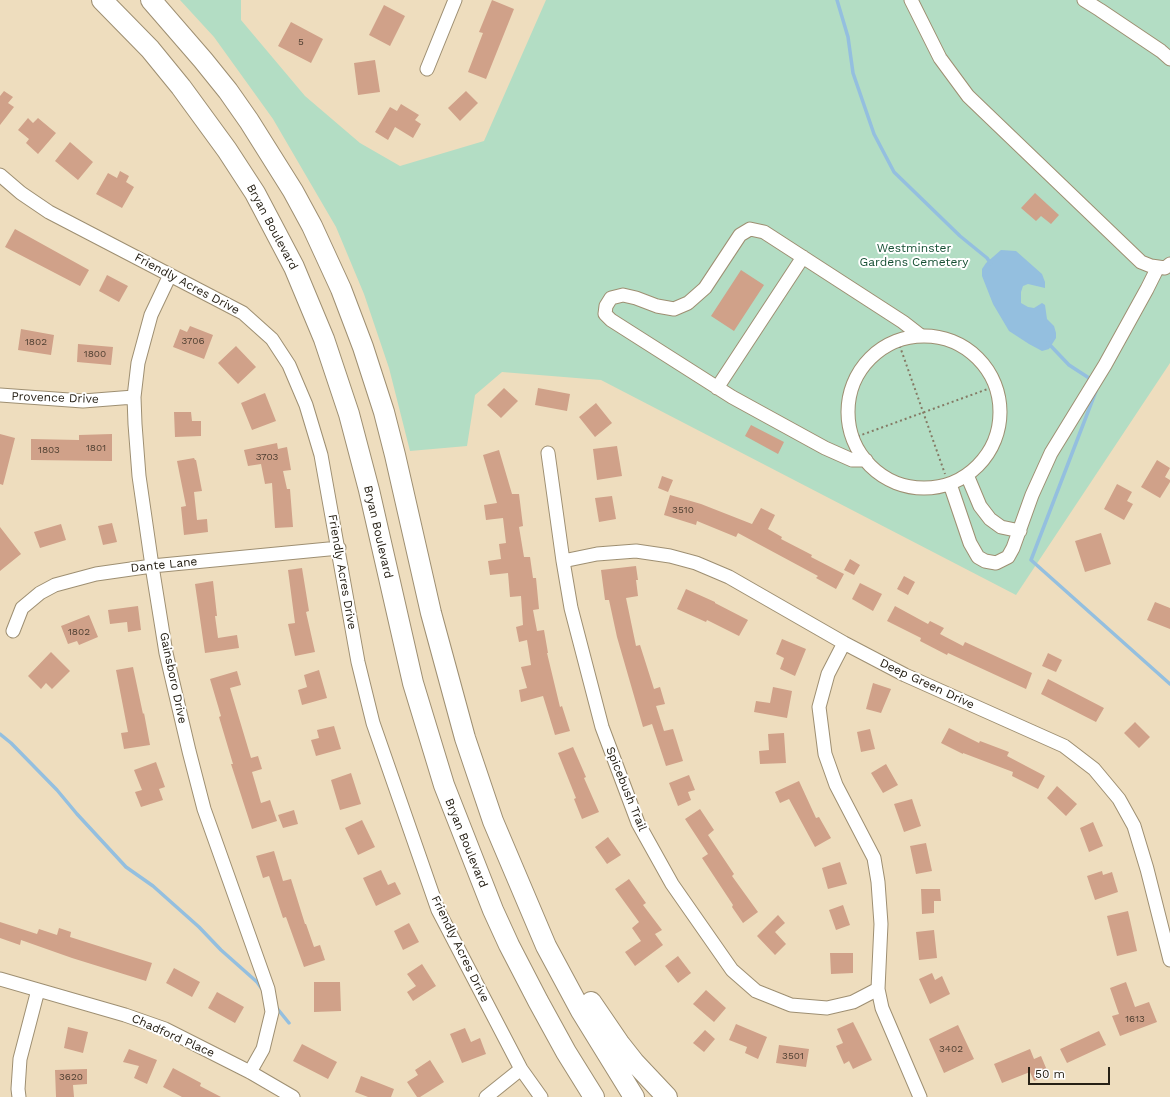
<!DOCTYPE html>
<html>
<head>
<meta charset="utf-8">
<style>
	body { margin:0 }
	#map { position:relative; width:1170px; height:1097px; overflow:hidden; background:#eeddbe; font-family:"Work Sans",sans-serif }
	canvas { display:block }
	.scale { position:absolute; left:1028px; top:1067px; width:82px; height:18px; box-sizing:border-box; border:2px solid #262015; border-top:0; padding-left:5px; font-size:12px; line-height:14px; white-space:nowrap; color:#262015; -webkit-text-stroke:3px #fff; paint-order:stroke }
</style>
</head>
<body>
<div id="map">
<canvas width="1170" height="1097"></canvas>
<div class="scale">50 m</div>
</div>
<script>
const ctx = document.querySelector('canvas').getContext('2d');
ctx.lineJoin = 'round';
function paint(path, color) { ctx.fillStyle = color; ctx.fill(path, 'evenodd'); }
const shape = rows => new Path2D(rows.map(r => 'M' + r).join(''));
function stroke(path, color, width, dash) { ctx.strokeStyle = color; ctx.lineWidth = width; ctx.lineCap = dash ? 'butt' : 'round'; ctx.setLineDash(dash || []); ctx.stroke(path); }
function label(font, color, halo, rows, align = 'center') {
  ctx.font = font + ' "Work Sans",sans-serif'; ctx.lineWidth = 4; ctx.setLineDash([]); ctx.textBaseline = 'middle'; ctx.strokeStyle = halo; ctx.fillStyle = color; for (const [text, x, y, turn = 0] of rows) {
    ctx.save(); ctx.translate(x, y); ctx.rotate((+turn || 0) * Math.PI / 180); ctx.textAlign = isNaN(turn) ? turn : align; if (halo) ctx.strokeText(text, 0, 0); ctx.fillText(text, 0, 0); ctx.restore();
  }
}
paint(shape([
	[180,0,241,0,241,20,305,96,360,143,400,166,484,141,546,0,1170,0,1170,363,1016,595,601,380,502,372,475,395,467,446,410,451,389,368,364,294,336,227,273,119,214,37]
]), '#b3ddc4');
paint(shape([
	[1001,250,1016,251,1042,274,1045,282,1045,288,1028,284,1023,286,1021,292,1021,303,1028,307,1034,308,1042,303,1045,305,1047,319,1054,326,1056,333,1056,338,1049,349,1042,351,1029,344,1009,331,993,304,982,276,982,269,986,263]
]), '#94bfdf');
stroke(shape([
	[837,0,848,37,853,73,874,134,894,172,960,236,987,258,991,264],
	[1048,343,1069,365,1089,378],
	[1096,391,1031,560,1170,684],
	[0,734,11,743,57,790,77,814,126,867,153,886,199,927,221,950,257,982,262,989],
	[276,1007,289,1023]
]), '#94bfdf', 3.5);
paint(shape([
	[492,0,514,9,486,79,468,72,483,33,479,32],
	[384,5,405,16,390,46,369,35],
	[291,22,323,39,311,63,278,46],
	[375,60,380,92,358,95,354,63],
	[4,91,13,97,8,103,14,107,0,125,0,96],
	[466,91,478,103,460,121,448,108],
	[401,104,419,115,415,120,421,124,413,138,395,127,388,140,375,132,390,107,397,111],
	[28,118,33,123,38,118,56,133,38,154,26,143,29,139,18,130],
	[70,142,93,162,78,180,55,161],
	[120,171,129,176,126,182,134,187,122,208,96,194,108,173,117,178],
	[1035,193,1059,215,1051,224,1041,216,1036,221,1021,208],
	[15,229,89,270,80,286,5,247],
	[741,270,764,285,734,331,711,316],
	[107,275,128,286,119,302,99,291],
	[190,326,213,335,204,359,173,347,180,329,187,332],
	[21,329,54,335,51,355,18,350],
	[78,344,113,347,111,365,77,362],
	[236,346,256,367,238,384,218,363],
	[504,388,518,401,501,418,487,405],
	[538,388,570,394,567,411,535,405],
	[265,393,276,421,252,430,241,403],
	[596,403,612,423,595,437,579,417],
	[174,412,191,412,192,421,201,421,201,436,175,437],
	[751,425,784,442,778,454,745,436],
	[0,434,15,438,3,485,0,484],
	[112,434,112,461,31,460,31,439,79,440,79,435],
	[277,443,278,449,287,447,291,470,283,471,287,489,290,489,293,527,275,528,272,483,265,484,261,464,248,466,244,450],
	[617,446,622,476,597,480,593,449],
	[499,450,512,494,519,494,523,526,519,527,524,557,530,557,533,578,536,578,539,609,533,610,537,631,544,630,548,653,547,653,560,707,562,706,570,731,555,735,543,696,521,702,519,690,527,688,521,667,531,665,527,640,519,642,516,627,523,625,521,596,510,597,508,573,490,575,488,561,501,559,499,544,506,543,503,518,486,520,484,505,497,503,483,455],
	[194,458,195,460,196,460,202,491,194,492,197,520,207,519,208,532,184,535,181,507,186,506,177,461],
	[1157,460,1170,468,1165,477,1170,480,1170,482,1160,498,1141,487],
	[662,476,673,480,668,492,658,488],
	[1117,484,1132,492,1127,501,1133,504,1124,520,1104,509],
	[670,495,701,504,752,524,761,508,775,515,768,529,782,537,781,539,812,555,811,557,844,574,836,589,816,578,818,576,738,533,736,537,697,521,696,525,664,515],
	[612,496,616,519,599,522,595,498],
	[112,523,117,542,103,545,98,526],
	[61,524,66,540,40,548,34,532],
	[0,527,21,554,0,571],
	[1101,533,1111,564,1085,572,1075,541],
	[850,559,860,565,854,575,844,570],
	[636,566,638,580,636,580,638,596,626,598,636,646,640,645,654,689,660,687,665,704,656,706,664,731,673,729,683,761,666,766,652,724,643,727,617,637,609,600,605,600,601,570],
	[302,568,309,611,306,612,315,652,295,656,288,624,295,623,288,570],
	[904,576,915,582,908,595,897,589],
	[213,581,217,616,215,616,218,638,237,635,239,648,205,653,195,584],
	[860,583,882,594,873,611,852,599],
	[686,589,715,602,715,603,748,620,739,636,707,620,706,622,677,609],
	[1155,602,1170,608,1170,629,1147,620],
	[138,606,141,630,128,632,127,622,110,624,108,610],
	[895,606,928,624,930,621,944,628,940,634,963,646,965,642,1032,673,1026,689,948,653,947,655,920,641,921,638,887,621],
	[89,615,98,637,79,645,77,641,68,644,61,626],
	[782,639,806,649,795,676,780,669,784,658,776,654],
	[51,652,70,671,52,689,46,683,41,689,28,676],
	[1048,653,1062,660,1056,672,1042,666],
	[133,667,143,714,144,713,150,745,124,749,121,733,128,732,116,670],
	[319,670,327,698,302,705,298,690,307,687,304,675],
	[237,671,241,685,230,688,251,758,258,756,262,769,252,772,261,803,270,800,277,821,252,829,231,764,233,764,219,717,221,716,210,679],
	[1048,679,1104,708,1096,722,1041,694],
	[873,683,891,689,881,713,866,709],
	[773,687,792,691,787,718,754,712,756,701,770,703],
	[1135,722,1150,737,1139,748,1124,733],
	[334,726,341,749,316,756,311,740,319,738,317,730],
	[949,728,979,743,980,741,1009,752,1007,756,1045,776,1038,789,1012,776,1013,772,963,753,963,754,941,743],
	[870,729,875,749,861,752,857,732],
	[784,733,786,763,760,764,759,751,769,750,768,734],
	[573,747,586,777,584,778,599,812,582,819,574,799,576,798,558,753],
	[156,762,165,787,159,789,163,800,141,807,135,792,142,790,134,770],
	[886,764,898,785,883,793,871,773],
	[351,773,361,804,340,810,331,780],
	[689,775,695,790,688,792,691,800,678,806,669,783],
	[799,781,816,818,819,817,831,838,815,847,789,799,780,803,775,792],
	[1057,786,1077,804,1066,816,1047,798],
	[912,799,921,826,904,832,894,804],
	[700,809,714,830,708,835,734,874,732,876,758,912,743,923,732,907,733,905,702,858,708,854,685,819],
	[294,810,298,824,283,828,278,815],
	[362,820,375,847,358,855,345,828],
	[1093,822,1103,846,1089,852,1080,828],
	[608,837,621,855,607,864,595,847],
	[926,843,932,871,916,874,910,846],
	[274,851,283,881,291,879,305,924,306,924,314,947,320,945,325,960,304,967,286,917,283,918,269,876,263,878,256,856],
	[840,862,847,884,828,889,822,868],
	[381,870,388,885,395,882,401,894,376,906,363,878],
	[1102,871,1103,875,1112,872,1118,892,1095,900,1087,876],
	[629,879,646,903,643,905,662,930,655,934,663,945,635,966,625,952,641,941,632,928,639,922,615,889],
	[921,889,940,889,941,901,934,901,934,913,922,914],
	[843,905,850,925,836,930,829,910],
	[1128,911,1137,951,1117,956,1107,916],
	[778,915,785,923,775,932,786,944,775,955,757,936],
	[0,922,37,934,39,929,57,935,59,928,71,932,70,937,152,963,146,981,72,958,21,940,20,945,0,938],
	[409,923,419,942,403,950,394,931],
	[934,930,937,958,919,960,916,932],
	[830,953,853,953,853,973,831,974],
	[678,956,691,973,678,983,665,966],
	[422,964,436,986,413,1001,407,992,416,986,407,974],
	[174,968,200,982,192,997,166,983],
	[932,973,935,980,942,976,950,994,930,1004,919,979],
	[314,982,340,982,341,1011,314,1012],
	[1126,982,1135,1007,1149,1002,1157,1022,1120,1036,1112,1016,1119,1014,1110,988],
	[706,990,726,1008,714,1022,693,1004],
	[217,992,244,1007,235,1023,208,1008],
	[853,1022,872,1060,853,1069,849,1061,844,1064,836,1046,843,1043,837,1029],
	[736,1024,767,1037,758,1059,745,1053,747,1047,729,1040],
	[958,1025,974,1059,944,1073,929,1039],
	[68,1027,88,1032,83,1053,64,1048],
	[465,1028,471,1042,480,1038,486,1054,462,1063,450,1034],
	[705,1030,715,1039,704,1052,693,1043],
	[1099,1031,1106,1045,1067,1063,1060,1049],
	[302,1044,337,1062,328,1079,293,1061],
	[779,1045,809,1049,806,1067,776,1063],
	[129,1049,157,1060,147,1084,134,1078,139,1066,123,1062],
	[1030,1049,1034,1059,1041,1056,1049,1075,1034,1081,1030,1072,1002,1083,994,1064],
	[430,1060,444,1082,420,1097,417,1097,407,1082,418,1075,415,1070],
	[173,1068,201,1083,200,1086,221,1097,182,1097,163,1087],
	[87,1069,87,1084,73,1085,74,1097,56,1097,55,1070],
	[361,1076,394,1089,391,1097,368,1097,355,1092]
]), '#d0a189');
const minor = shape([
	[911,0,940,58,968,96,1141,262,1151,266,1165,268,1170,264],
	[1084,0,1100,10,1161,51,1170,59],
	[427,69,455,0],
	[0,175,21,193,49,212,243,313,272,339,289,365,306,405,321,455,358,662,373,723,438,910,521,1069,541,1097],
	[170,275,151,315,138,363,134,397,135,424,139,476,152,566,166,653,189,751,204,809,268,989,272,1012,263,1049,250,1072],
	'848 412a76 76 0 1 1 152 0a76 76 0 1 1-152 0Z',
	[717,388,803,257],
	[0,395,83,401,134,397],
	[548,453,563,561,571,608,602,727,638,823,672,884,732,970,756,991,791,1005,827,1008,853,1002,878,989],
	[866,460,852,460,825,448,732,397,611,320,605,314,606,306,611,298,623,295,636,298,657,306,674,309,688,303,705,288,740,235,750,229,764,232,903,322,921,336],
	[967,475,980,506,990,519,1001,527,1020,531],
	[950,484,970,543,978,557,985,561,996,563,1008,557,1013,548,1032,495,1051,453,1105,365,1147,289,1158,267],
	[563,561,597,554,636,551,670,556,696,563,729,577,844,643,905,675,1064,746,1094,769,1119,799,1134,826,1147,869,1170,960],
	[13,631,22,608,40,593,55,585,96,574,152,566,339,548],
	[844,643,828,674,819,707,825,754,836,785,874,858,878,882,881,924,878,989,882,1008,920,1097],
	[0,979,125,1015,165,1029,250,1072,293,1097],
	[19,1097,18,1089,20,1059,38,990],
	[486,1097,521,1069]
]);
const highway = shape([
	[102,0,150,49,181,87,227,150,255,193,294,267,324,339,349,414,369,490,413,683,444,785,493,910,509,945,538,1001,566,1052,594,1097],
	[151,0,203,60,228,91,249,121,293,191,312,226,341,289,363,347,384,412,395,455,431,613,465,738,493,821,546,946,581,1011,634,1097],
	[591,1002,619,1043,634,1062,667,1097]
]);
stroke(minor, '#9e8f72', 15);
stroke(highway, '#9e8f72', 22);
stroke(shape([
	[898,341,945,474],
	[853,438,996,386]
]), '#857a65', 2, [2, 3]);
stroke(minor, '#fff', 13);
stroke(highway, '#fff', 20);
label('10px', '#504032', null, [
	["5",301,42],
	["3706",193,341],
	["1802",36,342],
	["1800",95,354],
	["1801",96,448],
	["1803",49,450],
	["3703",267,457],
	["3510",683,510],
	["1802",79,632],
	["1613",1135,1019],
	["3402",951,1049],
	["3501",793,1056],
	["3620",71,1077]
]);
label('12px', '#262015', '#fff', [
	["Bryan Boulevard",272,227,62],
	["Friendly Acres Drive",187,284,28],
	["Provence Drive",55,398,2],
	["Bryan Boulevard",378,532,77],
	["Dante Lane",164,565,-6],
	["Friendly Acres Drive",342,572,80],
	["Gainsboro Drive",173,678,78],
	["Deep Green Drive",927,684,25],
	["Spicebush Trail",626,789,68],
	["Bryan Boulevard",466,843,68],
	["Friendly Acres Drive",460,949,64],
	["Chadford Place",173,1036,24]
]);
label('12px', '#154f33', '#fff', [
	["Westminster",914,248],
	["Gardens Cemetery",914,262]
]);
</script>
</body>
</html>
